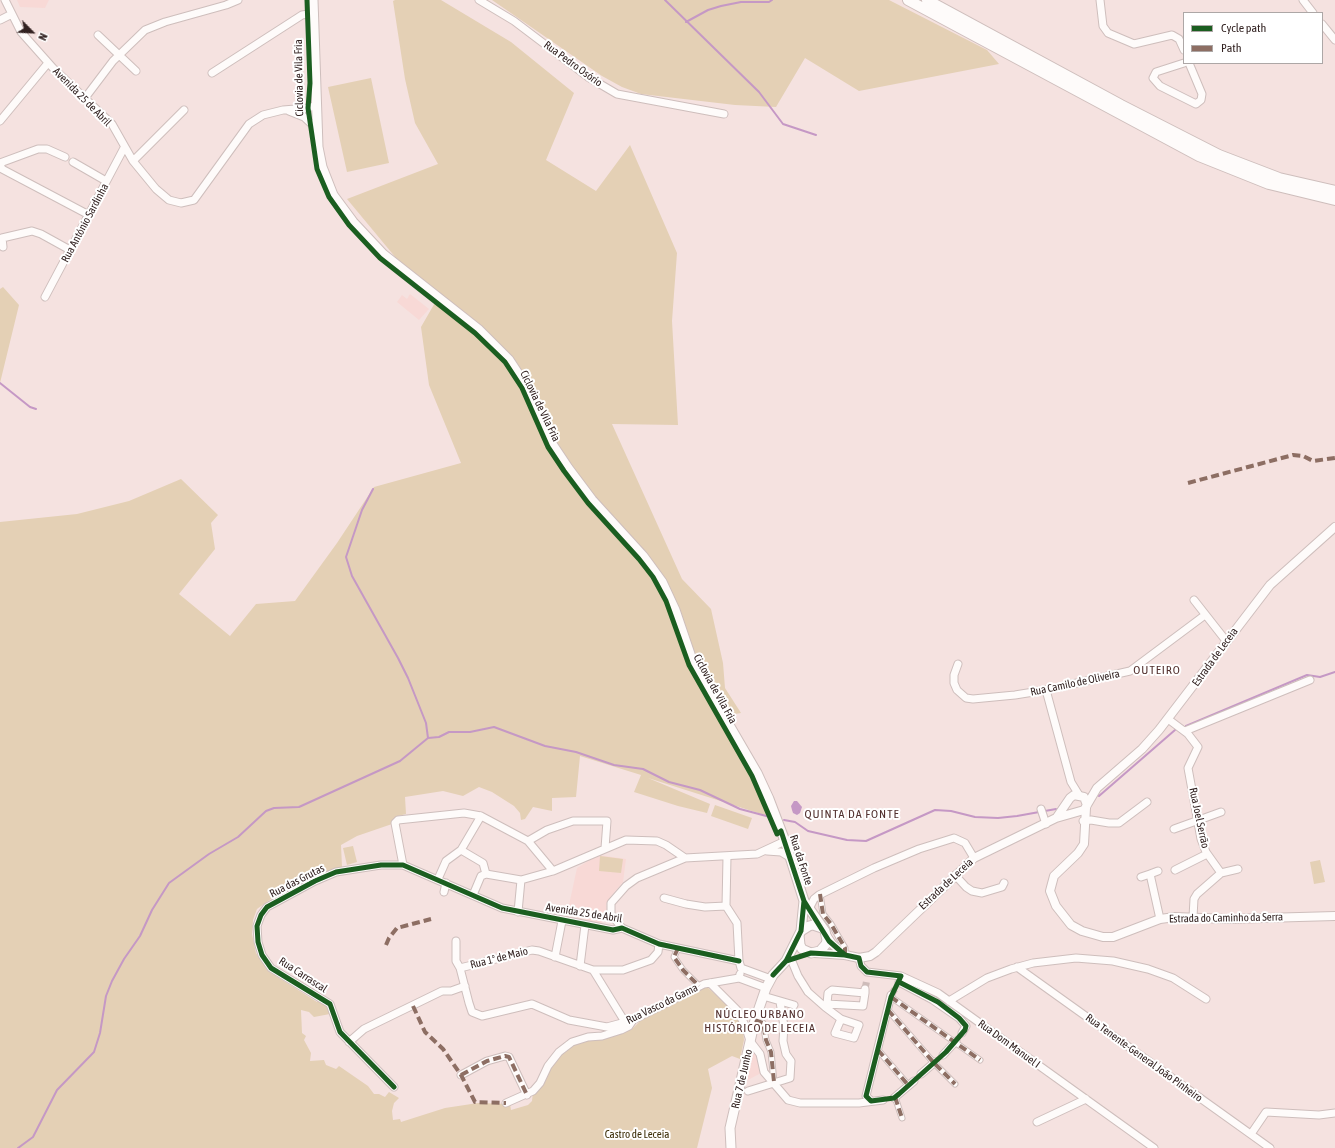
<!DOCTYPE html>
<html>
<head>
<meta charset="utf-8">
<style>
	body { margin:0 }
	#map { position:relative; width:1335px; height:1148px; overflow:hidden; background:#f5e2e0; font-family:"Asap Condensed",sans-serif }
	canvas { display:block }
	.legend { position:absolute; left:1183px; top:12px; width:140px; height:52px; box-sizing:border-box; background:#fff; border:1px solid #ada7a6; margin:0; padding:5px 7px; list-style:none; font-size:12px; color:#322221 }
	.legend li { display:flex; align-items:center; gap:8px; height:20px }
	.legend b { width:20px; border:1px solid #ada7a6 }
	.north { position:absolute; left:12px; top:12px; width:40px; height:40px; -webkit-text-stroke:3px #fff; paint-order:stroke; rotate:114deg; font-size:11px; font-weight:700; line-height:16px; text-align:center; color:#322221 }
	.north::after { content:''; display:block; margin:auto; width:14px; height:18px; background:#322221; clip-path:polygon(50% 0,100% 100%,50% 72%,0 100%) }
</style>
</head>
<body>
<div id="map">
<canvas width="1335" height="1148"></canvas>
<ul class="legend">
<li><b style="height:5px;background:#1b5e20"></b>Cycle path</li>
<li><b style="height:5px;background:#8d6e63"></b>Path</li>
</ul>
<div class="north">N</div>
</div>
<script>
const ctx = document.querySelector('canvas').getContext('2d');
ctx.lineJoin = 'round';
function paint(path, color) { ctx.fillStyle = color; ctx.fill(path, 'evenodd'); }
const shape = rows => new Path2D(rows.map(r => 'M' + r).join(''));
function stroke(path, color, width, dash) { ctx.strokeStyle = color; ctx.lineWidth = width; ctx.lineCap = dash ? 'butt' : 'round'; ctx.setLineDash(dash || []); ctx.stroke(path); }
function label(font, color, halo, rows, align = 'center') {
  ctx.font = font + ' "Asap Condensed",sans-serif'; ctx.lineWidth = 4; ctx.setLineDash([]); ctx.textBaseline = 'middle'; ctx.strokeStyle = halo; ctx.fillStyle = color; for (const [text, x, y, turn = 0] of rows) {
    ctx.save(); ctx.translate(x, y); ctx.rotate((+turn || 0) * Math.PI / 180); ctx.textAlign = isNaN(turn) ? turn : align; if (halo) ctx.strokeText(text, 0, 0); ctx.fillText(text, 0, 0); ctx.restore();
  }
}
paint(shape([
	[17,0,49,0,45,8,20,7],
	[410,294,429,309,419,320,397,302,402,295,407,299],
	[598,855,626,859,623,882,611,896,606,904,607,919,600,924,566,919,577,868],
	[753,1050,758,1055,763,1072,746,1081]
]), '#f8d9d6');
paint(shape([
	[395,0,441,0,511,42,574,93,546,160,596,191,630,145,677,253,672,321,678,425,612,424,682,579,711,609,723,663,725,688,741,713,729,715,774,818,648,778,710,804,707,813,678,806,634,792,641,775,580,756,576,797,552,798,552,811,533,807,525,819,521,820,520,813,514,806,492,792,479,787,463,796,443,791,405,797,406,814,398,816,392,824,357,836,341,845,342,867,316,876,271,899,257,909,253,920,252,934,256,953,268,971,317,1002,318,1000,326,1006,330,1014,314,1017,309,1012,301,1010,302,1033,306,1036,304,1040,311,1053,310,1061,324,1060,326,1065,336,1069,339,1066,368,1086,374,1094,379,1094,385,1097,389,1092,399,1098,394,1103,392,1111,393,1120,400,1119,401,1122,445,1108,478,1103,510,1104,511,1110,528,1105,532,1101,533,1092,554,1059,575,1043,625,1030,631,1030,640,1021,706,986,728,1006,737,1018,743,1030,744,1040,740,1059,732,1056,708,1069,712,1088,697,1148,0,1148,0,522,77,514,129,501,181,479,218,515,211,523,215,549,179,594,230,636,256,604,295,601,337,543,374,487,461,463,429,385,421,327,440,294,396,258,347,199,438,164,415,123,405,79,393,1],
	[492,0,889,0,987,50,999,64,859,91,805,58,776,107,735,105,641,94,622,87,602,76],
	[371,78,389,163,347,172,328,87],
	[3,287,19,305,0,383,0,289],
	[715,805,752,818,748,829,711,816],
	[353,846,357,862,347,865,343,848],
	[600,856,623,859,621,873,599,871],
	[1320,860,1325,882,1314,884,1310,862]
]), '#e4d0b5');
paint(shape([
	[794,801,797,801,802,807,800,813,797,815,793,813,792,810,791,806]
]), '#c598c5');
stroke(shape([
	[665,0,759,92,783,124,816,135],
	[686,22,708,10,721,6,741,2,769,2,772,0],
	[0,383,30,407,36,409],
	[373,489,362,510,346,557,352,576,398,658,408,678,426,723,428,738],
	[1186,726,1307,675,1320,677,1335,672],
	[1099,796,1175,730],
	[784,820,795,822,808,831,847,840,866,841,935,810,951,811,975,817,998,818,1017,816,1056,809],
	[18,1148,33,1137,57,1090,94,1052,100,1033,106,996,112,981,124,959,140,936,152,910,169,883,209,854,238,837,266,811,274,808,299,807,400,761,428,738,439,737,449,732,470,732,494,727,545,746,576,752,614,765,643,769,669,782,700,790,740,809,770,817]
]), '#c598c5', 2);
stroke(shape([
	[865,989,867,979],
	[891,995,897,986]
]), '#cebcba', 7, [7, 3.5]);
const pedestrian = shape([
	[820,894,823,914,831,924,845,948,845,955],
	[678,948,674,957,683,970,699,986],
	[891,997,980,1060],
	[888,1010,934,1063,955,1084],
	[755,1020,763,1023,766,1040,771,1052,774,1082],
	[878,1050,909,1086],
	[895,1097,902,1118]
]);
const minor = shape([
	[5,0,21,32,53,68,112,124,133,161,156,189,169,200,181,203,194,200,249,124,263,115,283,110,308,108,317,105],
	[479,0,514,21,588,77,617,94,724,114],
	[1100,0,1103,26,1108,33,1134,44,1172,35,1179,39,1184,50],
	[1303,0,1313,13],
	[0,20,12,14],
	[1322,24,1335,40],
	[98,35,136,71],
	[1184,63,1156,72,1153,78,1160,86,1196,104,1201,100,1202,94,1189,63],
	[212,73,302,15,314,13],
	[85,98,113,61,145,30,165,22,226,5,238,0],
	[289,111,304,117,318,130],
	[0,121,48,63],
	[133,161,184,110],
	[73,162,106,181],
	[0,163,38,149,47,149,65,157],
	[0,164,2,169,89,215],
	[3,247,2,238,32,231,41,234,70,250],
	[45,297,124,148],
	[1194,600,1227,642],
	[958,664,954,675,954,683,957,690,966,698,973,699,1015,695,1046,690,1130,671,1205,615],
	[1046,690,1071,782,1079,795],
	[1168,719,1188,734,1198,747,1188,768,1201,839,1206,852,1221,873,1197,894,1194,899,1193,917],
	[1185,731,1310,680],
	[1041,809,1046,824],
	[1083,821,1091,820,1109,823,1119,823,1147,802],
	[1174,829,1221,812],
	[528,841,547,830,573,821,607,821,605,848],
	[461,850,483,863,486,874],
	[767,851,781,852,791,858],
	[403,865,395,823,398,820,464,813,481,816,528,841,553,871,521,880,486,874],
	[1175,870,1207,854],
	[553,871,626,840,657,841,666,845,685,858],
	[1221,873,1238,869],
	[1150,874,1158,871],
	[955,875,966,887,972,891,982,893,1002,887,1004,883],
	[1141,877,1150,874,1160,919],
	[438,879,446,861,461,850,481,816],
	[444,892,446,883],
	[473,895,481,876,486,874],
	[664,898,686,904,705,907,726,906],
	[726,906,737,923,739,961,741,968],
	[726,906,727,857],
	[809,909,814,899,819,895,874,868,919,849,954,838,965,843,974,858],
	[518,912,521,880],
	[622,928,611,914,611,903,626,886,637,878,685,858,757,854,785,841],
	[456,941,456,961,460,968,469,1003,472,1012,482,1016,532,1004,569,1020,607,1027,633,1020,704,984,739,978],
	[555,957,562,921],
	[859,958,861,966,867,972,901,976,938,993,1154,1148],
	[791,959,798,976,808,992,825,1007],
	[580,966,585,925],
	[1017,967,1270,1148],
	[460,968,532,950,539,951,593,970,625,1022],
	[741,968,771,979],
	[593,970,623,970,651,960,658,952,659,944],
	[740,974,739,978,766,988],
	[899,982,933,1000,959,1018,966,1026,962,1033],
	[710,983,737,1010,745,1025,750,1041,760,1054,764,1072,788,1100,800,1103,859,1103,883,1100],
	[865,993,832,990,828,993,827,1004,863,1006,865,993,865,989],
	[763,996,794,1005],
	[949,1001,987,978,1011,969,1033,963,1076,958,1113,961,1148,969,1173,978,1206,999],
	[827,1004,825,1007,841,1019,859,1025,854,1038,835,1033,841,1019],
	[349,1042,364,1029,442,991,451,991,465,986],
	[943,1055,956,1041],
	[921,1074,935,1062],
	[461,1075,487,1061,505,1056,509,1057,527,1095],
	[394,1087,340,1032,330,1004,271,968,262,955,258,942,257,926,261,915,267,907,315,881,336,872,381,865,403,865,502,908,613,930,622,928,659,944,739,961],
	[748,1091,790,1078,791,1061,786,1054,783,1041,784,1026,780,1002],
	[894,1098,914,1081],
	[871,1101,866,1096,891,995],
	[506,1103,533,1091,540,1083,548,1066,559,1052,572,1042,588,1037,602,1036,621,1030,629,1026,633,1020],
	[1037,1122,1086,1099],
	[1251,1134,1266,1112,1319,1115,1335,1113]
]);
const tertiary = shape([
	[1086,808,1084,844,1078,853,1054,876,1050,891,1056,906,1071,925,1082,931,1103,937,1113,937,1160,919,1175,917,1228,919,1335,916],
	[1057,817,1070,798,1074,795,1084,797,1087,805],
	[826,935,832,944,845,955],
	[815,953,845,955,859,958,870,956,876,952,974,858,1056,818,1084,810,1097,788,1142,749,1159,730,1270,585,1335,527]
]);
const secondary = shape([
	[313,0,318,147,322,167,333,195,353,222,383,254,478,329,509,360,526,386,552,444,568,468,592,500,643,556,662,582,675,610,693,663,757,773,769,799,785,841,804,901,825,931,827,940,826,944,820,951,811,953,802,949,800,945,799,935],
	[801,931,804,901],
	[731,1148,730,1128,755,1020,766,988,773,975,786,961,801,931,809,926,813,925,822,928]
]);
const primary = shape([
	[908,0,1199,156,1269,184,1335,200],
	[927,0,1121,105,1219,155,1279,178,1335,191]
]);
stroke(pedestrian, '#cebebc', 7);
stroke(minor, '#cebebc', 9);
stroke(tertiary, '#cebebc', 10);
stroke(secondary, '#cebebc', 11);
stroke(primary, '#cebebc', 12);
stroke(pedestrian, '#fefbfa', 5);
stroke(minor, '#fefbfa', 7);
stroke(tertiary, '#fefbfa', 8);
stroke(secondary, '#fefbfa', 9);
stroke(primary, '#fefbfa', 10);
stroke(shape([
	[1188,483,1293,455,1303,456,1313,461,1335,458],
	[820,894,823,914,831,924,845,948,845,953],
	[386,945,389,938,397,928,431,919],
	[678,948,674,957,683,970,699,986],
	[891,997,980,1060],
	[413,1006,425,1032,443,1049,461,1075,475,1102,506,1103],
	[888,1010,934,1063,955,1084],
	[755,1020,763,1023,766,1040,771,1052,774,1082],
	[878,1050,909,1086],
	[461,1075,487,1061,505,1056,509,1057,527,1095],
	[895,1097,902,1118]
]), '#8d6e63', 4, [8, 4]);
stroke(shape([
	[307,0,310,83,308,108,317,169,329,197,349,225,380,258,475,333,505,362,522,388,548,447,564,471,588,503,639,559,653,577,666,601,689,665,752,776,777,834,781,831,804,901,829,941,845,955],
	[786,961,811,953,845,955,859,958,861,966,867,972,901,976,891,997,866,1096,871,1101,894,1098,899,1094,946,1052,965,1030,966,1026,959,1018,938,1002,899,982],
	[773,975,786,961,801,931,804,901],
	[394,1087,340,1032,330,1004,271,968,262,955,258,942,257,926,261,915,267,907,315,881,336,872,381,865,403,865,502,908,613,930,622,928,659,944,739,961]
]), '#1b5e20', 5);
label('11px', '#322221', '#fff', [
	["Rua Pedro Osório",573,64,36],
	["Ciclovia de Vila Fria",299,78,-91],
	["Avenida 25 de Abril",82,97,45],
	["Rua António Sardinha",85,223,-62],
	["Ciclovia de Vila Fria",540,406,64],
	["Estrada de Leceia",1215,657,-54],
	["Rua Camilo de Oliveira",1075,683,-12],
	["Ciclovia de Vila Fria",715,689,61],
	["Rua Joel Serrão",1199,818,78],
	["Rua da Fonte",801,860,72],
	["Rua das Grutas",297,881,-27],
	["Estrada de Leceia",946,884,-43],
	["Avenida 25 de Abril",584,913,9],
	["Estrada do Caminho da Serra",1226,918,-1],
	["Rua 1º de Maio",499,958,-14],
	["Rua Carrascal",303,975,33],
	["Rua Vasco da Gama",662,1004,-26],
	["Rua Dom Manuel I",1009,1044,36],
	["Rua Tenente-General João Pinheiro",1144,1058,36],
	["Rua 7 de Junho",742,1079,-77]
]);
label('11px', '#392a03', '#fff', [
	["Castro de Leceia",637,1135]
]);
ctx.letterSpacing = '1px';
label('12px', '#52302e', '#fff', [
	["OUTEIRO",1157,670],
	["QUINTA DA FONTE",852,814],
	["NÚCLEO URBANO",760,1014],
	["HISTÓRICO DE LECEIA",760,1028]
]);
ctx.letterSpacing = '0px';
</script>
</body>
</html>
